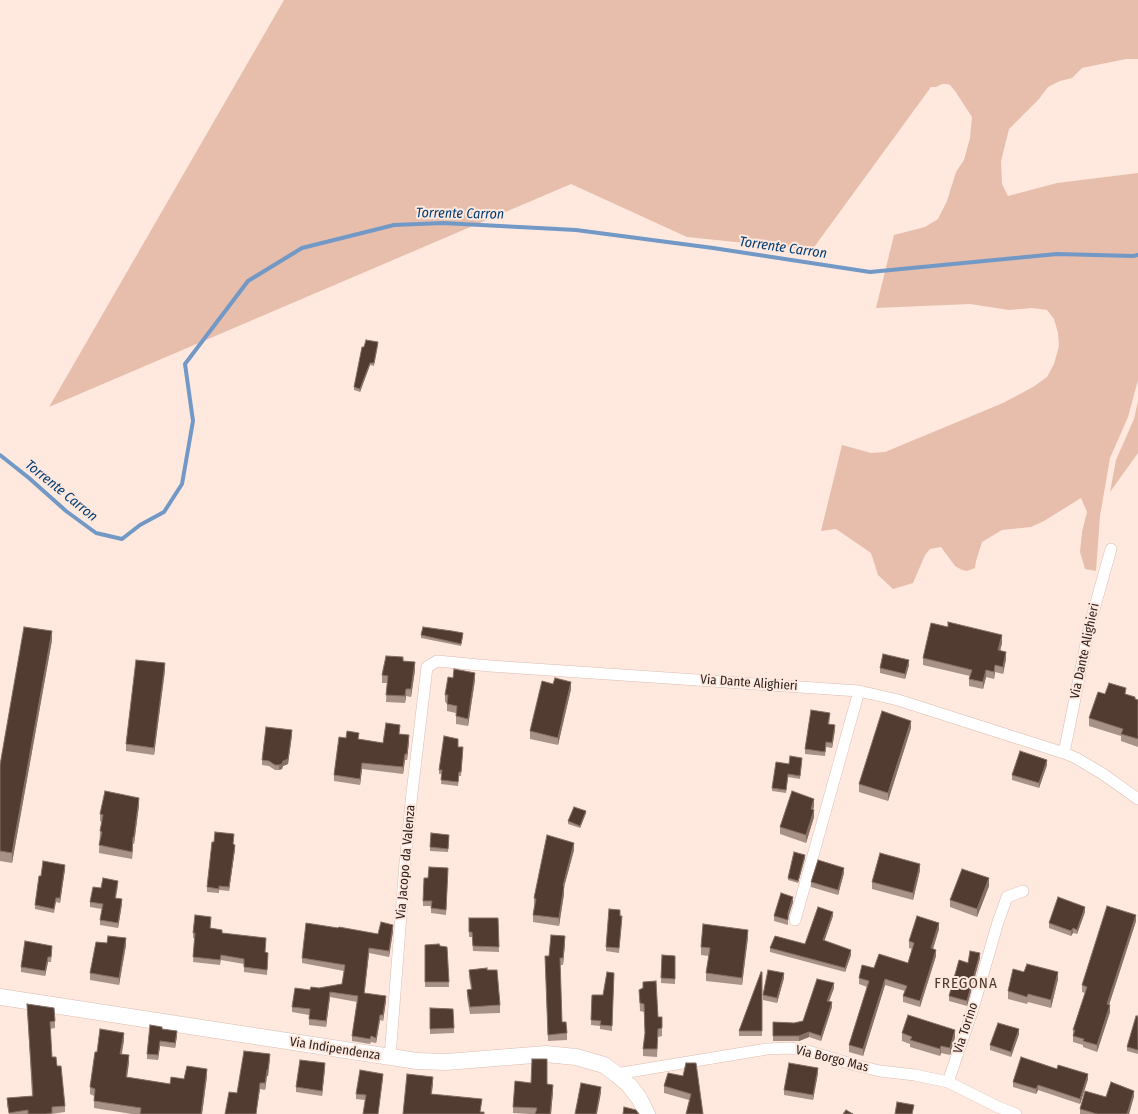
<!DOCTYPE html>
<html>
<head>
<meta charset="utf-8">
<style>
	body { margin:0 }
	canvas { display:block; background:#ffe8de }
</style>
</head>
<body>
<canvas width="1138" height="1114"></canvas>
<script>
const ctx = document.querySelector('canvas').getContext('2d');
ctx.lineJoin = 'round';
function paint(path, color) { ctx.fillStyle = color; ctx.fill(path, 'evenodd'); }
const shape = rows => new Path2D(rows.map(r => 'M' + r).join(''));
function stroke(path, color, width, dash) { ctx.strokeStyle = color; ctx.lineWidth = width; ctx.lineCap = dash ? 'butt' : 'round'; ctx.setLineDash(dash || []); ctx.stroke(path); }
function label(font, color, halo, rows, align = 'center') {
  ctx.font = font + ' "Fira Sans Condensed",sans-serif'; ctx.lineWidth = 4; ctx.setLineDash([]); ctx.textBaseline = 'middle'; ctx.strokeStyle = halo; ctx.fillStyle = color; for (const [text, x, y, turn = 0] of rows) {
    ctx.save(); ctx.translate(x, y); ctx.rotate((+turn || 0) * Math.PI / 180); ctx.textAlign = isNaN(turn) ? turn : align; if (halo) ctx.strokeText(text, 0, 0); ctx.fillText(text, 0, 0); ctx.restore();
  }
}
paint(shape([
	[284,0,1138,0,1138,59,1126,59,1082,68,1072,78,1060,81,1048,87,1039,99,1009,129,1001,161,1002,184,1008,196,1057,183,1138,173,1138,380,1128,417,1110,458,1100,516,1096,571,1085,569,1080,552,1082,532,1087,512,1081,498,1044,521,1031,527,1002,530,982,542,976,561,975,568,967,571,962,570,955,566,941,547,930,549,925,555,913,583,893,589,878,575,871,553,836,529,821,531,842,445,871,453,885,452,1003,403,1033,387,1047,377,1054,364,1059,346,1058,333,1054,319,1047,310,1032,308,1009,310,970,304,876,308,894,235,925,227,938,219,947,201,956,172,964,160,970,138,972,117,955,91,950,85,947,84,942,84,936,87,931,87,812,250,687,237,571,184,49,407],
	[1138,401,1138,453,1110,492,1116,460,1134,419]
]), '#e7beac');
stroke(shape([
	[0,455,29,478,66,511,96,533,122,539,140,525,164,512,182,484,193,421,185,364,248,281,302,248,394,225,443,223,576,230,713,248,870,272,1057,254,1133,256,1138,255]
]), '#7298c6', 4);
const minor = shape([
	[1064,753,1090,624,1111,549],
	[795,920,859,691],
	[390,1057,405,863,412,793,427,667,437,661,490,666,859,691,898,700,1064,753,1076,758,1103,774,1138,799],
	[616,1074,767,1049,790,1048,808,1051,855,1065,880,1071,915,1075,948,1082,998,1107,1016,1114],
	[948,1082,972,1012,998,922,1007,897,1023,891]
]);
const secondary = shape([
	[0,997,417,1061,446,1062,546,1054,576,1057,604,1065,616,1074,629,1085,639,1098,647,1114]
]);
stroke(minor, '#d9bdb1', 12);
stroke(secondary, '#d9bdb1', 17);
stroke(minor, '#fff', 11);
stroke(secondary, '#fff', 16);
paint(shape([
	[378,345,374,366,370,365,360,392,354,390,354,387,364,347],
	[421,635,463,636,461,646,421,638],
	[52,640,12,863,0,861,0,765],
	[1002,643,1000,651,1006,659,1003,674,995,672,994,679,986,677,983,689,969,686,969,679,970,676,923,665,923,658],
	[403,661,415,670,411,697,406,696,405,703,386,702,387,683,382,683,382,675],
	[909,665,905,679,880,673,880,668],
	[165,670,154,755,126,751,126,744],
	[475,680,468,726,456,724,456,713,447,711,447,703,445,702,445,695],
	[553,684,571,689,558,745,530,739,530,731],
	[1105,694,1126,694,1138,700,1138,747,1121,741,1121,736,1089,726,1089,718],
	[830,718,829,724,835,730,832,748,826,747,825,756,805,754,805,749],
	[911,728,888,801,859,792,859,784],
	[400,734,409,741,407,760,405,760,403,774,362,769,360,785,334,781,334,775,346,738,359,739,383,743],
	[292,735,288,764,283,766,282,769,279,770,275,770,269,766,262,765,262,760],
	[458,747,463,751,461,776,459,776,458,786,441,784,442,774,439,774,439,770],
	[802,761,800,779,788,777,786,793,772,791,772,788,789,764],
	[1047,765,1039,788,1012,780,1012,775],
	[139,805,134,844,133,844,132,859,99,853,100,831,102,822,100,821,100,814],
	[814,806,813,810,814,817,806,843,780,834,780,827],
	[586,813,580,828,568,824,568,821],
	[234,839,233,844,235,849,229,891,219,890,219,893,207,892,207,887],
	[449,839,448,852,430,851,430,847],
	[574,850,564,887,564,894,559,926,533,922,533,915,534,906,534,898],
	[805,858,798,883,788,880,788,878],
	[65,869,60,903,56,902,54,913,35,909,35,905,41,876],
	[920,870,913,900,872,889,872,882],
	[448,873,446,915,431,913,431,906,423,906,423,901,428,878],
	[844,873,838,895,811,887,811,882],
	[118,886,116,898,122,904,118,928,100,925,100,920,102,909,90,907,90,902,101,888],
	[989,886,977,917,950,907,950,900],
	[793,902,788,918,788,925,774,921,774,916],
	[1085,912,1077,934,1073,933,1071,936,1049,928,1049,923],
	[620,916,622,921,619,953,606,951,606,947],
	[833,916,824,941,851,955,845,972,770,952,770,948,805,944],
	[469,918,498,918,499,952,473,951,472,937,469,937],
	[1136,921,1109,1005,1110,1012,1097,1052,1083,1047,1083,1045,1073,1042,1073,1030,1085,993,1082,992,1082,985],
	[211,922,210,928,222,933,266,943,265,952,268,958,267,975,244,972,244,964,221,960,220,965,193,962,195,938,193,938,193,933],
	[338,928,378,934,393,931,389,957,369,953,364,993,386,1001,383,1021,380,1020,376,1043,371,1042,370,1044,352,1041,352,1036,357,1002,330,997,326,1027,309,1025,309,1015,292,1012,292,1007,310,990,342,984,344,971,302,963,302,958],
	[939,929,933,949,936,956,920,1007,903,1002,903,996,905,991,885,985,863,1056,849,1052,849,1045,867,987,859,984,859,978,874,968,908,963,912,949,909,948,909,941],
	[748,937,742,985,706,981,706,973,709,956,701,955,701,947],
	[107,943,126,945,119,985,90,980,90,973],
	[565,943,563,965,560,965,562,1022,567,1033,567,1040,548,1041,545,956,549,956],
	[425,945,447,947,449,987,425,987],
	[52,951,51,962,48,962,45,976,21,972,21,967],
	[662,955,675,956,675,984,661,983],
	[980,958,967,1006,949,1001,949,996,968,963],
	[469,970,487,970,500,1005,500,1013,470,1014,467,997,467,990,471,989,469,977],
	[762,972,762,1036,739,1036,739,1031],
	[1024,972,1058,979,1051,1008,1028,1002,1027,1004,1008,999,1008,991],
	[614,973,612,1031,600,1029,600,1026,591,1025,592,995,603,995],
	[784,978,777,1003,763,1000,763,995],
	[643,982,658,1017,662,1028,662,1036,658,1037,657,1057,643,1056,643,1049,645,1035,644,1012,640,1011,639,990,643,988],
	[834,988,829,1002,832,1007,821,1041,809,1037,799,1041,773,1041,773,1022,794,1023,803,1021],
	[27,1004,55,1021,55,1028,50,1029,52,1057,57,1066,65,1106,65,1112,52,1114,9,1114,7,1105,7,1098,32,1096],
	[430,1008,454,1028,454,1033,430,1034],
	[1138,1016,1138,1054,1127,1051,1127,1047],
	[162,1029,177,1036,175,1048,160,1046,158,1060,147,1059,147,1054],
	[902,1033,955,1037,950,1055,941,1053,940,1056,910,1047,910,1044,902,1041],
	[1019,1034,1011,1057,990,1050,990,1045],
	[124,1040,122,1054,129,1062,127,1077,170,1084,184,1079,207,1076,202,1114,132,1114,94,1108,94,1096,90,1094,90,1087,97,1052],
	[270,1060,268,1076,267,1076,265,1090,260,1089,256,1114,225,1114,237,1093],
	[325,1068,322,1096,296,1092,296,1087],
	[818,1073,813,1100,784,1095,784,1090],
	[683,1076,703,1114,689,1100,664,1093,664,1086],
	[383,1078,365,1100,356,1099,356,1094],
	[1088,1079,1080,1104,1038,1090,1036,1094,1013,1087,1013,1082],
	[547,1084,553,1091,551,1114,530,1114,513,1113,513,1107],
	[1134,1096,1129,1114,1080,1114,1080,1109]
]), '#a89288');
paint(shape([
	[370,363,370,365,360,392,360,389],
	[52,631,52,640,12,863,12,853],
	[1002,635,1002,643,998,658,998,650],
	[1006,652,1006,659,1003,674,1003,667],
	[909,660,909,665,905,679,905,674],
	[415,662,415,670,411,697,411,689],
	[165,663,165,670,154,755,154,748],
	[995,665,995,672,994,679,994,672],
	[986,670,986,677,983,689,983,682],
	[475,673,475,680,468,726,468,719],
	[571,682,571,689,558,745,558,738],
	[406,689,406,696,405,703,405,696],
	[911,721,911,728,888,801,888,793],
	[835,725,835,730,832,748,832,743],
	[292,730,292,735,288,764,283,766,282,769,279,770,279,765],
	[409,735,409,741,407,760,407,754],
	[405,754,405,760,403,774,403,767],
	[1047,760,1047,765,1039,788,1039,783],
	[362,763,362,769,360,785,360,779],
	[139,798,139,805,134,844,134,837],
	[814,799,814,806,811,816,811,809],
	[814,810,814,817,806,843,806,835],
	[586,811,586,813,580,828,580,826],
	[133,837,133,844,132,859,132,852],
	[574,843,574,850,564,887,564,894,559,926,559,918,563,886],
	[235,845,235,849,229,891,229,887],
	[805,855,805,858,798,883,798,881],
	[920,864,920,870,913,900,913,893],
	[65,865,65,869,60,903,60,898],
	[844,868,844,873,838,895,838,890],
	[989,878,989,886,977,917,977,909],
	[793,897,793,902,788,918,788,925,788,913],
	[122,899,122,904,118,928,118,923],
	[1085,907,1085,912,1077,934,1077,930],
	[833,912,833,916,823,945,823,940],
	[1136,915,1136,921,1107,1011,1107,1004],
	[939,923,939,929,931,955,931,948],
	[393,925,393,931,389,957,389,951],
	[1073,928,1073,933,1071,936,1071,931],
	[748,930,748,937,742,985,742,978],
	[565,936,565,943,563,965,563,958],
	[126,938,126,945,119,985,119,978],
	[369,948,369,953,364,999,364,993],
	[851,950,851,955,845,972,845,968],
	[936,950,936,956,920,1007,920,1001],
	[980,953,980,958,967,1006,967,1001],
	[48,957,48,962,45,976,45,971],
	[1058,972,1058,979,1051,1008,1051,1000],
	[784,973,784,978,777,1003,777,998],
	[885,979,885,985,863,1056,863,1049],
	[834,983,834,988,827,1006,827,1001],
	[330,992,330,997,326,1027,326,1021],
	[386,996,386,1001,383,1021,383,1015],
	[832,1002,832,1007,821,1041,821,1036],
	[1110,1005,1110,1012,1097,1052,1097,1045],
	[380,1015,380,1020,376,1043,376,1038],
	[1019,1029,1019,1034,1011,1057,1011,1052],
	[955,1030,955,1037,950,1055,950,1048],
	[177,1031,177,1036,175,1048,175,1043],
	[809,1032,809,1037,799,1041,799,1036],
	[124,1033,124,1040,120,1061,120,1054],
	[160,1041,160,1046,158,1060,158,1055],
	[941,1046,941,1053,940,1056,940,1049],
	[270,1054,268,1076,267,1076,265,1090,265,1083,267,1070],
	[129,1055,129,1062,126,1084,126,1077],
	[325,1063,325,1068,322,1096,322,1091],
	[818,1068,818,1073,813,1100,813,1095],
	[207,1069,207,1076,202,1114,201,1114],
	[383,1074,383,1078,378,1114],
	[1088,1074,1088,1079,1080,1104,1080,1099],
	[433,1077,433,1084,431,1101,431,1094],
	[260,1083,260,1089,256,1114],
	[553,1085,553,1091,551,1114,550,1114],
	[1038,1085,1038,1090,1036,1094,1036,1089],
	[601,1087,601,1093,597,1114,596,1114],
	[1134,1091,1134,1096,1129,1114,1127,1114]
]), '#867066');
const building = shape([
	[366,340,378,342,374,363,370,363,360,389,354,387,362,347,364,347,366,340],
	[948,622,1002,635,998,650,1006,652,1003,667,995,665,994,672,986,670,983,682,969,679,972,670,923,658,931,623,948,627,948,622],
	[24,627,52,631,12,853,0,851,0,765,24,627],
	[423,627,452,631,463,633,461,644,421,635,423,627],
	[883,654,909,660,905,674,880,668,883,654],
	[386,656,403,657,403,661,415,662,411,689,406,689,405,696,386,695,388,676,382,675,386,656],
	[136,660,165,663,154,748,126,744,136,660],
	[454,669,475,673,468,719,456,716,457,706,447,704,448,695,445,695,448,677,453,678,454,669],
	[555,678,571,682,558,738,530,731,542,681,553,684,555,678],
	[1109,683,1126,688,1125,694,1135,697,1135,699,1138,700,1138,739,1121,734,1123,729,1089,718,1098,692,1105,694,1109,683],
	[811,710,830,713,828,724,835,725,832,743,826,742,825,752,805,749,811,710],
	[882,711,911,721,888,793,859,784,882,711],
	[386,723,400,725,399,734,409,735,407,754,405,754,403,767,362,763,360,779,334,775,339,737,346,738,347,731,359,733,358,739,383,743,386,723],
	[266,727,292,730,288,759,283,761,282,764,279,765,275,765,269,761,262,760,266,727],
	[444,736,458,739,458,747,463,747,461,772,459,772,458,782,441,780,442,770,439,770,444,736],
	[1020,751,1047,760,1039,783,1012,775,1020,751],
	[790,756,802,758,800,776,788,774,786,790,772,788,776,762,789,764,790,756],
	[105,791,139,798,134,837,133,837,132,852,99,845,102,832,100,831,103,815,100,814,105,791],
	[792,791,814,799,811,809,814,810,806,835,780,827,792,791],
	[574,807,586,811,580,826,568,821,574,807],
	[215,832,234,834,233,844,235,845,229,887,219,886,219,889,207,887,212,842,214,842,215,832],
	[431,833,449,835,448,849,430,847,431,833],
	[547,835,574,843,563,886,564,886,559,918,533,915,536,899,534,898,547,835],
	[794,852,805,855,798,881,788,878,794,852],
	[880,853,920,864,913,893,872,882,880,853],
	[818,860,844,868,838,890,811,882,818,860],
	[43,861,65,865,60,898,56,898,54,909,35,905,39,876,41,876,43,861],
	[429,867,448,868,446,910,431,908,432,901,423,901,424,878,428,878,429,867],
	[962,869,989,878,977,909,950,900,962,869],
	[103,878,118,881,115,898,122,899,118,923,100,920,103,904,90,902,93,887,101,888,103,878],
	[781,893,793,897,788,913,788,920,774,916,781,893],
	[1058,897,1085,907,1077,930,1073,928,1071,931,1049,923,1058,897],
	[1107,906,1136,915,1107,1004,1110,1005,1097,1045,1083,1041,1084,1039,1073,1036,1075,1030,1073,1030,1087,987,1082,985,1107,906],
	[818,907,833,912,823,940,851,950,845,968,770,948,775,936,805,944,818,907],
	[609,909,620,910,620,916,622,916,619,948,606,947,609,909],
	[195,915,211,917,210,928,222,930,222,933,266,938,265,952,268,953,267,970,244,967,244,959,221,955,220,960,193,957,195,933,193,933,195,915],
	[917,916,939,923,931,948,936,950,920,1001,903,996,907,986,885,979,863,1049,849,1045,869,981,859,978,862,965,874,968,879,954,908,963,914,943,909,941,917,916],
	[469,918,498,918,499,947,473,946,472,932,469,932,469,918],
	[381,922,393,925,389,951,369,948,364,993,386,996,383,1015,380,1015,376,1038,371,1036,370,1039,352,1036,358,996,330,992,326,1021,309,1019,310,1009,292,1007,295,988,310,990,311,987,319,988,342,984,345,965,302,958,306,923,338,928,339,927,378,934,381,922],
	[703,924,748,930,742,978,706,973,710,948,701,947,703,924],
	[551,935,565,936,563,958,560,958,562,1022,566,1022,567,1033,548,1035,545,956,549,956,551,935],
	[108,936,126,938,119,978,90,973,96,942,107,943,108,936],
	[25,941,52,946,51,957,48,957,45,971,21,967,25,941],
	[439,944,440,946,447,947,449,982,425,982,425,945,439,944],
	[970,951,980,953,967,1001,949,996,959,960,968,963,970,951],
	[662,955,675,956,675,979,661,978,662,955],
	[1027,964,1058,972,1051,1000,1028,994,1027,997,1008,991,1013,969,1024,972,1027,964],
	[487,968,487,970,497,970,500,1005,470,1007,467,990,472,989,469,970,487,968],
	[768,970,784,973,777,998,763,995,768,970],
	[607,972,614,973,612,1026,600,1025,601,1021,591,1020,592,995,603,995,607,972],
	[761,972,762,972,762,1031,739,1031,761,972],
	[817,979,834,983,827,1001,832,1002,821,1036,809,1032,799,1036,773,1036,773,1022,794,1023,803,1021,817,979],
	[656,981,658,1017,662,1017,662,1028,658,1029,657,1049,643,1049,645,1033,644,1004,640,1003,639,990,643,988,643,982,656,981],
	[27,1004,54,1008,55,1021,50,1022,52,1057,56,1057,57,1066,61,1066,65,1106,52,1107,52,1113,45,1114,28,1114,28,1110,9,1113,7,1098,33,1096,27,1004],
	[430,1008,453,1009,454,1028,430,1029,430,1008],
	[908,1015,955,1030,950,1048,941,1046,940,1049,910,1040,912,1037,902,1033,908,1015],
	[1136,1016,1138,1016,1138,1050,1127,1047,1136,1016],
	[998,1023,1019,1029,1011,1052,990,1045,998,1023],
	[150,1025,162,1027,162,1029,177,1031,175,1043,160,1041,158,1055,147,1054,150,1025],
	[100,1029,124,1033,120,1054,129,1055,126,1077,170,1084,171,1077,184,1079,187,1066,207,1069,201,1114,140,1114,141,1108,94,1101,95,1089,90,1087,95,1052,97,1052,100,1029],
	[244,1051,270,1054,268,1069,267,1070,265,1083,260,1083,256,1114,225,1114,229,1092,237,1093,244,1051],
	[1021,1057,1057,1069,1058,1065,1088,1074,1080,1099,1038,1085,1036,1089,1013,1082,1021,1057],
	[532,1059,547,1059,547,1084,553,1085,550,1114,535,1114,537,1108,513,1107,515,1081,531,1083,532,1059],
	[300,1060,325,1063,322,1091,296,1087,300,1060],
	[686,1063,696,1063,703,1114,686,1114,691,1094,664,1086,668,1073,683,1076,686,1063],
	[789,1063,818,1068,813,1095,784,1090,789,1063],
	[360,1070,383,1074,378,1114,363,1114,366,1095,356,1094,360,1070],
	[407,1074,433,1077,431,1094,482,1099,480,1112,484,1112,484,1114,403,1114,407,1074],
	[1111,1082,1134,1091,1127,1114,1097,1114,1080,1109,1085,1091,1106,1097,1111,1082],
	[581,1083,601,1087,596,1114,575,1114,581,1083],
	[897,1102,914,1105,912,1114,895,1114,897,1102],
	[624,1107,636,1110,639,1114,623,1114,624,1107],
	[846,1110,853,1114,843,1114,846,1110]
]);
paint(building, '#523c32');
stroke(building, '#867066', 1);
label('13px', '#281e1a', '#ffe8de', [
	["Via Dante Alighieri",1085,651,-78],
	["Via Dante Alighieri",749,683,4],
	["Via Jacopo da Valenza",406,862,-85],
	["Via Torino",966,1028,-72],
	["Via Indipendenza",335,1049,9],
	["Via Borgo Mas",832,1059,14]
]);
label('italic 14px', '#003d74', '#ffe8de', [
	["Torrente Carron",460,214,1],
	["Torrente Carron",783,248,8],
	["Torrente Carron",61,491,39]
]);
ctx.letterSpacing = '1px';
label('15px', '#4f392f', '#ffe8de', [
	["FREGONA",966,984]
]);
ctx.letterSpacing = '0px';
</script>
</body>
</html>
